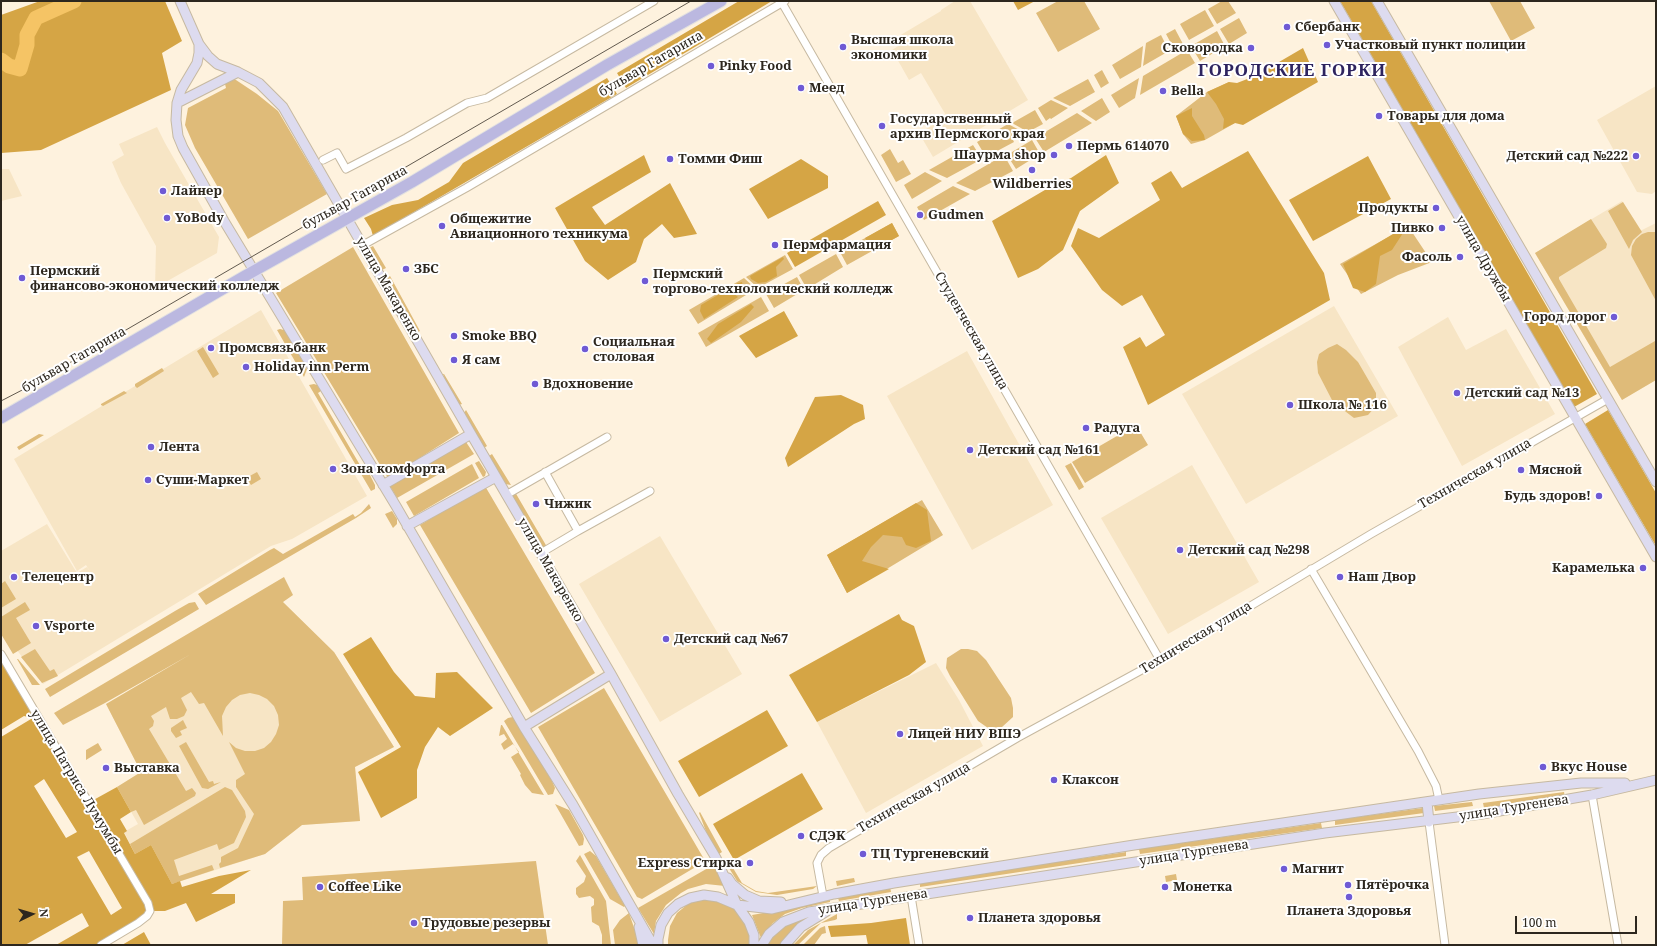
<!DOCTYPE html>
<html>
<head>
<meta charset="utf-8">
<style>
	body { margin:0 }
	#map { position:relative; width:1657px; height:946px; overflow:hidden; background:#fef2de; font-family:"Noto Serif",serif }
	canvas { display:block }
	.frame { position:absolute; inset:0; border:2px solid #2d271e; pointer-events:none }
	.north { position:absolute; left:12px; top:894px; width:40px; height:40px; -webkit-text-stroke:3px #fff; paint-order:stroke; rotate:85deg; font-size:11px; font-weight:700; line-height:16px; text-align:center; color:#2d271e }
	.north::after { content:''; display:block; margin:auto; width:14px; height:18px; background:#2d271e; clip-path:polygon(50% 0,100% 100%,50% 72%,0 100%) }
	.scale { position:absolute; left:1515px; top:916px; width:122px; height:18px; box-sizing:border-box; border:2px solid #2d271e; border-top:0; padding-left:5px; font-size:12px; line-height:14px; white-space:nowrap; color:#2d271e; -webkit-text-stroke:3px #fff; paint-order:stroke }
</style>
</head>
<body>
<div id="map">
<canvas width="1657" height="946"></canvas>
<div class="frame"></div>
<div class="north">N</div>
<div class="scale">100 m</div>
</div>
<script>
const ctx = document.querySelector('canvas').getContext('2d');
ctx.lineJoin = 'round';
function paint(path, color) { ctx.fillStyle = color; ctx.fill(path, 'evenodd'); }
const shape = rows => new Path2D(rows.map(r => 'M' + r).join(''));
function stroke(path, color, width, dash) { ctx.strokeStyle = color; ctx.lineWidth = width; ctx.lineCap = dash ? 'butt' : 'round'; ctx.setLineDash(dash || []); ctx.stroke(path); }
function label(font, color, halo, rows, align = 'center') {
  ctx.font = font + ' "Noto Serif",serif'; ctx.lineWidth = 4; ctx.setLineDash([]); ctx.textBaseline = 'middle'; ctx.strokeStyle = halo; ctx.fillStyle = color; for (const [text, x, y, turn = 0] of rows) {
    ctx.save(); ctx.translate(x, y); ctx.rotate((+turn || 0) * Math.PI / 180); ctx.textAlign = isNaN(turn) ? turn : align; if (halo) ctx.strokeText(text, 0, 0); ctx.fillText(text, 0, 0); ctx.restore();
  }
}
paint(shape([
	[955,1,970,1,1028,100,933,157,919,133,947,117,921,73,909,80,892,50,903,43,899,36,941,11,941,10],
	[1656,86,1656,191,1652,194,1637,192,1597,120],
	[157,127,165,143,219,237,217,253,155,288,156,246,121,183,112,162,124,155,119,144],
	[1,169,9,169,22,196,1,201],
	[1622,201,1640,231,1656,223,1656,380,1622,400,1535,253],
	[1334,306,1398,416,1246,504,1182,394],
	[261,310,367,496,292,539,271,546,43,684,16,649,1,624,1,551,47,524,77,573,87,567,101,589,86,565,77,571,14,459],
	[1448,317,1466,350,1506,329,1555,414,1462,466,1398,347],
	[967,351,1053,505,972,550,887,396],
	[1192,465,1259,582,1168,634,1101,518],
	[660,536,742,674,660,722,579,584],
	[334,652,394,747,355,767,360,821,302,825,265,854,172,884,135,854,124,832,138,824,117,787,141,772,106,704],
	[936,663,959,700,983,746,866,813,817,722]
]), '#f7e5c5');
paint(shape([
	[1058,1,1084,1,1100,29,1058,52,1036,13],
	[1222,1,1228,1,1236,13,1217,24,1208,9],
	[1489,1,1520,1,1535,28,1511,41],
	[1205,10,1214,26,1189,40,1180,24],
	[1239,18,1247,33,1229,44,1220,29],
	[1175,29,1183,44,1174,49,1166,34],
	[1217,31,1225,46,1200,61,1191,46],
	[1161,35,1169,51,1143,66,1146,43],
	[1143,46,1141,67,1120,79,1112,65],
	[1187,50,1195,63,1140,95,1143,76],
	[1102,70,1109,83,1101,88,1094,75],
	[233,78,257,94,278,111,327,194,248,239,195,148,185,125,188,108,226,88,225,84],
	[1139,78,1135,98,1119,108,1111,95],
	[1088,79,1095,92,1070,106,1053,98],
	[1229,82,1235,123,1205,140,1191,144,1183,134,1176,116,1207,92],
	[1102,98,1110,112,1096,121,1081,111],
	[1051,100,1068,108,1051,119,1050,118,1046,121,1038,108],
	[1035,110,1043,124,1028,132,1012,123],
	[1077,113,1092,123,1044,152,1035,138],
	[1008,124,1027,134,1013,140,1014,142,986,157,977,142],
	[1032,140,1040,154,1016,169,1007,155],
	[973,145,982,159,947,178,929,170],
	[890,149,898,163,903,160,911,174,896,182,881,155],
	[1004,155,1013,171,975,191,956,183],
	[925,172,942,181,912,199,904,185],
	[953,186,970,194,924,220,917,207],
	[1623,202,1642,232,1633,240,1629,249,1608,211],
	[1591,219,1607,244,1606,248,1559,277,1559,279,1610,367,1655,341,1656,343,1656,380,1622,400,1535,253],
	[892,223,899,236,847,265,840,252],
	[1408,226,1432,262,1398,275,1361,294,1340,264],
	[1648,232,1656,232,1656,301,1631,255,1632,246,1636,239,1642,234],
	[373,246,386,268,382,270,369,248],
	[353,247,459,433,388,478,276,293],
	[836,254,843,267,807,289,799,275],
	[785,255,793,269,758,288,746,277],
	[390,276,420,331,418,332,406,319,386,279],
	[797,277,804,290,774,308,766,294],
	[744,278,756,289,698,324,689,310],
	[761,297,769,311,706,347,698,333],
	[280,329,284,330,286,332,307,369,304,377,277,330],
	[1337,344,1346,350,1358,362,1376,393,1376,406,1368,415,1354,418,1333,402,1318,373,1317,362,1319,354,1328,348],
	[203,347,219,374,213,378,197,351],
	[162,368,164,371,137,388,135,386,135,384],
	[443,374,444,374,462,404,459,405,449,390],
	[314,384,317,385,321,391,318,393,364,472,368,471,375,485,375,489,371,491,309,385],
	[124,391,127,393,103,406,101,405,101,404],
	[466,410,487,446,484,448,464,413],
	[1136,425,1148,445,1085,483,1072,462],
	[39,434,44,435,19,450,17,447],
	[466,442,474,454,397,498,390,486],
	[492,454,511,485,505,484,489,456],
	[479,461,486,472,485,476,483,477,475,463],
	[1071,463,1084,487,1079,490,1065,466],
	[472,464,479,478,414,516,406,502],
	[257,472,261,479,251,485,246,478],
	[485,486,595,673,531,713,420,525],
	[515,492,547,547,542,548,513,499,512,496],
	[922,500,943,535,847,593,827,555],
	[369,504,371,508,356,518,206,605,198,594,270,550,274,548,283,554,353,514,355,517,361,513],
	[392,511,397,519,397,524,393,528,385,514],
	[284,577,293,595,283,602,334,652,394,747,355,767,360,821,302,825,265,854,220,868,219,864,221,862,221,857,238,848,254,814,236,787,236,780,245,774,229,742,236,748,245,751,255,751,264,748,271,742,276,734,279,725,278,715,274,706,267,699,259,695,250,693,240,695,232,700,226,707,222,716,223,736,204,703,199,704,191,692,181,698,187,710,184,716,177,719,170,719,166,707,151,716,154,721,153,726,149,729,186,791,192,788,196,793,195,796,144,825,136,810,131,812,117,787,141,772,106,704,191,654,105,703,63,725,54,713],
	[5,581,16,599,1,608,1,584],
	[25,602,30,610,16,618,31,643,13,654,1,634,1,617],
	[195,602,199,609,50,697,45,689,175,611,189,603],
	[35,649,50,671,54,669,58,676,42,683,21,657],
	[961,649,968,649,977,651,986,660,1011,698,1013,708,1013,717,1002,727,995,729,988,728,978,721,950,676,946,668,947,658],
	[17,659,18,659,40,685,32,685],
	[604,688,704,859,704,862,642,899,637,897,538,727],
	[513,717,552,781,555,788,553,794,548,795,504,721,508,718],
	[183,720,187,728,180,731,182,735,176,738,171,731,171,728],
	[501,725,502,725,544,795,532,793,525,785,520,775,521,774,511,757,519,752,513,744,504,750,501,744,507,739,504,734,499,736],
	[186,742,209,782,213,781,214,784,221,782,208,789,202,788,179,746],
	[98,743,102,750,86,760,86,750],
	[225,787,232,790,245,811,246,817,234,843,219,850,217,844,174,860,179,876,212,865,214,870,172,884,151,845,135,854,130,844],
	[1564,792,1565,797,1484,808,1483,803],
	[1472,802,1473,806,1435,811,1434,806],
	[555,804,569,810,583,835,584,839,583,845,579,846],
	[1423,808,1424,813,1335,825,1335,820],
	[700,812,722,852,719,854,707,834,699,813],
	[1321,823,1322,828,1140,854,1139,849],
	[590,851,596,856,625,906,624,907,610,899,584,854],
	[1126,852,1126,856,920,887,920,882],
	[580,855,606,901,611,945,602,945,602,935,599,926,592,922,591,907,594,905,594,899,590,896,579,898,576,894,576,888,584,882,586,876,576,861],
	[727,858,742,883,756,891,768,893,817,886,813,889,777,895,756,892,737,881,724,860],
	[536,861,548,945,282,945,283,901,303,900,302,877],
	[715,864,725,886,706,884,688,889,681,893,666,905,656,921,654,934,638,908],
	[1176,874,1177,880,1166,882,1165,876],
	[854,878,855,882,837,886,836,881],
	[890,886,891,892,839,901,838,898],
	[702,899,716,899,730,904,740,912,751,936,750,945,668,945,668,940,670,926,677,913,688,904],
	[830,899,830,902,802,908,785,914,773,923,761,938,752,915,803,906],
	[629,913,640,945,615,945,613,930,620,920],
	[837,914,837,919,835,920,821,923,798,945,793,945,808,930],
	[810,916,781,945,768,945,774,934,782,927],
	[825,926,826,933,822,934,814,945,803,945,820,928]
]), '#dfbb79');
paint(shape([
	[40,1,165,1,182,41,162,53,171,90,41,150,1,153,1,15],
	[739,1,772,1,626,88,617,73],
	[1013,1,1035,1,1018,10],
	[1340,1,1371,1,1597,394,1574,407],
	[1303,48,1318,82,1243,125,1235,123,1223,129,1224,119,1216,104,1207,92,1229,82,1237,83,1255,76],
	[607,78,617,94,373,236,371,229,364,218,392,205,418,200,449,182,463,163],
	[1192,108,1192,116,1204,135,1205,140,1192,141,1183,134,1176,116],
	[1248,151,1324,273,1330,300,1148,405,1123,347,1140,337,1146,347,1165,335,1142,295,1122,306,1102,290,1071,246,1078,228,1099,238,1160,200,1151,183,1171,171,1182,188],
	[644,155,651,172,592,207,605,225,670,183,697,234,674,238,662,224,644,239,636,262,608,280,585,261,555,208],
	[1106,155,1119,183,1080,211,1063,250,1038,269,1018,278,992,221,1050,187,1071,178],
	[1368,156,1391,199,1313,241,1289,200],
	[801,159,828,176,828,188,768,219,749,189],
	[878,201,886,215,795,267,787,253],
	[892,223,899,236,872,251,865,238],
	[1403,228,1403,233,1392,250,1380,256,1376,284,1365,292,1353,288,1343,264],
	[783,257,784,259,776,267,777,276,766,282,758,283,751,279,750,276],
	[742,282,743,287,733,293,738,297,704,319,700,311,701,305,738,283],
	[751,304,754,307,741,322,711,343,707,339,718,324],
	[784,311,798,336,756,358,739,336],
	[841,395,863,405,865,419,854,424,788,467,785,458,815,397],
	[1608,410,1656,493,1656,546,1585,424],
	[916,503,927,510,931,541,916,548,906,545,902,537,883,535,871,547,862,561,889,569,847,593,827,555],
	[899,614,902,620,914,626,926,662,909,675,817,722,789,675],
	[371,637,394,672,415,696,435,698,436,673,457,672,493,708,450,736,438,727,425,747,417,770,417,798,381,818,358,772,401,747,343,654],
	[1,654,35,712,28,717,24,716,1,730],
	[767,710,788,746,699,797,678,761],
	[36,716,88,803,117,787,131,812,120,819,127,831,124,833,135,854,151,845,172,884,180,881,182,887,219,876,251,870,211,894,235,894,235,903,196,922,186,903,165,911,150,911,101,945,56,945,89,926,82,913,25,945,1,945,1,737],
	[44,779,77,832,66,838,34,786],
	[89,851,122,908,111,915,77,857],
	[802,773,823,809,734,860,713,824],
	[906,918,910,945,868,945,866,935,831,937,828,926,871,923],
	[144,932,151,945,122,945]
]), '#d5a545');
stroke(shape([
	[1,60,9,66,20,69,27,45,27,35,36,18,74,1]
]), '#f5c465', 15);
const minor = shape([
	[781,1,1160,660],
	[323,160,337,153,346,169,406,138,467,103,487,98,654,1],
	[363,245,466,188,785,1],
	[506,495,607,437],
	[578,531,650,491],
	[541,553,578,531,545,472],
	[1311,569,1418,751,1436,786,1439,800],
	[1,654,148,903,150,911,147,916,138,923,101,945],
	[1592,795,1618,945],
	[1429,822,1445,945],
	[823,896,817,863,821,855,829,848,1017,738,1160,660,1371,534,1608,399],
	[911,896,919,945]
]);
const secondary = shape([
	[180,1,199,44,208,56,217,64,238,72,259,83,283,107,471,434,611,674,678,794,716,858,737,905],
	[1334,1,1656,557],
	[1377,1,1656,482],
	[199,44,199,53,197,63,181,90,177,103,176,120,178,136,183,148,224,221,396,506,524,727,573,805,653,945],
	[177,103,238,72],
	[383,485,471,434],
	[407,526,496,477],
	[524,727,611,674],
	[1427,802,1429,822],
	[728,878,732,884,745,895,759,901,781,902],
	[737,905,772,909,834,894,894,883,1134,845,1479,794,1581,783,1625,783],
	[639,927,643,945],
	[658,945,658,939,661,925,668,913,678,904,690,898,704,895,718,897,737,905,749,922,754,935,754,945],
	[762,945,769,934,783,922,809,912,1325,833,1482,814,1592,795,1656,780],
	[785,945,801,927,827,911]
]);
const primary = shape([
	[1,418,245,276,412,182,607,65,721,1]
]);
stroke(minor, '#c6b9a1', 9);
stroke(secondary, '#c6b9a1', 11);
stroke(primary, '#e2e1e0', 13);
stroke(minor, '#fff', 7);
stroke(secondary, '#dddbef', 9);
stroke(primary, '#bbb8e0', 11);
stroke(shape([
	[1,401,28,387,691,1]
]), '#625a4f', 1);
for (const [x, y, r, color] of [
	[1287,27,4,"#6f5ad4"],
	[1327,45,4,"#6f5ad4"],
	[843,47,4,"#6f5ad4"],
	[1251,48,4,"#6f5ad4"],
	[711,66,4,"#6f5ad4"],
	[801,88,4,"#6f5ad4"],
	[1163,91,4,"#6f5ad4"],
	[1379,116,4,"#6f5ad4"],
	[882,126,4,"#6f5ad4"],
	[1069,146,4,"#6f5ad4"],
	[1054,155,4,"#6f5ad4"],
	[1636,156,4,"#6f5ad4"],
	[670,159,4,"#6f5ad4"],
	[1032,170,4,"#6f5ad4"],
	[163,191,4,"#6f5ad4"],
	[1436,208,4,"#6f5ad4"],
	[920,215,4,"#6f5ad4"],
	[167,218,4,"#6f5ad4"],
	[442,226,4,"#6f5ad4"],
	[1442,228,4,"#6f5ad4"],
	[775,245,4,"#6f5ad4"],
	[1460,257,4,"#6f5ad4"],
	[406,269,4,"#6f5ad4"],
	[22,278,4,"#6f5ad4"],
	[645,281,4,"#6f5ad4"],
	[1614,317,4,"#6f5ad4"],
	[454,336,4,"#6f5ad4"],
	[211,348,4,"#6f5ad4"],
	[585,349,4,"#6f5ad4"],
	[454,360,4,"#6f5ad4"],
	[246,367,4,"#6f5ad4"],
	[535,384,4,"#6f5ad4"],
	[1457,393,4,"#6f5ad4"],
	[1290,405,4,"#6f5ad4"],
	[1086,428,4,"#6f5ad4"],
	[151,447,4,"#6f5ad4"],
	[970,450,4,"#6f5ad4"],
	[333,469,4,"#6f5ad4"],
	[1521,470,4,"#6f5ad4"],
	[148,480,4,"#6f5ad4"],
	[1599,496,4,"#6f5ad4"],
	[536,504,4,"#6f5ad4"],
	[1180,550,4,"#6f5ad4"],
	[1643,568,4,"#6f5ad4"],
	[14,577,4,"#6f5ad4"],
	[1340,577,4,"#6f5ad4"],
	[36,626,4,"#6f5ad4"],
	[666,639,4,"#6f5ad4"],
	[900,734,4,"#6f5ad4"],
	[1543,767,4,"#6f5ad4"],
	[106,768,4,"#6f5ad4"],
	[1054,780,4,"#6f5ad4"],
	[801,836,4,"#6f5ad4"],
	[863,854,4,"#6f5ad4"],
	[750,863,4,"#6f5ad4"],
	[1284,869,4,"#6f5ad4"],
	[1348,885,4,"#6f5ad4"],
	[320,887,4,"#6f5ad4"],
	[1165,887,4,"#6f5ad4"],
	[1349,897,4,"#6f5ad4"],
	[970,918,4,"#6f5ad4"],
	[414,923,4,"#6f5ad4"]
]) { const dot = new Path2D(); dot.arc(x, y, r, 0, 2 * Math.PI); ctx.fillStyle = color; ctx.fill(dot); stroke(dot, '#fff', 1.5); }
label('bold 13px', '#2d271e', '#fff', [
	["Сбербанк",1295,27],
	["Высшая школа",851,40],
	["экономики",851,55],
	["Участковый пункт полиции",1335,45],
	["Сковородка",1243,48,"right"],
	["Pinky Food",719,66],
	["Меед",809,88],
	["Bella",1171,91],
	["Товары для дома",1387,116],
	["Государственный",890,119],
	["архив Пермского края",890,134],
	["Пермь 614070",1077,146],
	["Шаурма shop",1046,155,"right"],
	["Детский сад №222",1628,156,"right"],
	["Томми Фиш",678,159],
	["Wildberries",1032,184,"center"],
	["Лайнер",171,191],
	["Продукты",1428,208,"right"],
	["Gudmen",928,215],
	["YoBody",175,218],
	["Общежитие",450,219],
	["Авиационного техникума",450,234],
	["Пивко",1434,228,"right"],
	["Пермфармация",783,245],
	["Фасоль",1452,257,"right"],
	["ЗБС",414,269],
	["Пермский",30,271],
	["финансово-экономический колледж",30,286],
	["Пермский",653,274],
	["торгово-технологический колледж",653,289],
	["Город дорог",1606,317,"right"],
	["Smoke BBQ",462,336],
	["Социальная",593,342],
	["столовая",593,357],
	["Промсвязьбанк",219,348],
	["Я сам",462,360],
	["Holiday inn Perm",254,367],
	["Вдохновение",543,384],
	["Детский сад №13",1465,393],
	["Школа № 116",1298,405],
	["Радуга",1094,428],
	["Лента",159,447],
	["Детский сад №161",978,450],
	["Зона комфорта",341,469],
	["Мясной",1529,470],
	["Суши-Маркет",156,480],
	["Будь здоров!",1591,496,"right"],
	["Чижик",544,504],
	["Детский сад №298",1188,550],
	["Карамелька",1635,568,"right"],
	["Телецентр",22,577],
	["Наш Двор",1348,577],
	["Vsporte",44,626],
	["Детский сад №67",674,639],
	["Лицей НИУ ВШЭ",908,734],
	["Вкус House",1551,767],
	["Выставка",114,768],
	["Клаксон",1062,780],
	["СДЭК",809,836],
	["ТЦ Тургеневский",871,854],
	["Express Стирка",742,863,"right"],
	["Магнит",1292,869],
	["Пятёрочка",1356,885],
	["Coffee Like",328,887],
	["Монетка",1173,887],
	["Планета Здоровья",1349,911,"center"],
	["Планета здоровья",978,918],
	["Трудовые резервы",422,923]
], 'left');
label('13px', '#2d271e', '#fff', [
	["бульвар Гагарина",651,64,-30],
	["бульвар Гагарина",355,198,-29],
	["улица Дружбы",1483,259,60],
	["улица Макаренко",388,289,60],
	["Студенческая улица",971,331,60],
	["бульвар Гагарина",74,360,-30],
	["Техническая улица",1475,474,-30],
	["улица Макаренко",550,570,60],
	["Техническая улица",1196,638,-31],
	["улица Патриса Лумумбы",76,782,59],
	["Техническая улица",914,798,-30],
	["улица Тургенева",1514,808,-9],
	["улица Тургенева",1194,853,-9],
	["улица Тургенева",873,902,-9]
]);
ctx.letterSpacing = '1px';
label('bold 17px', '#2e245f', '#fff', [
	["ГОРОДСКИЕ ГОРКИ",1292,71]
]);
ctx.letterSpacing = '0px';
</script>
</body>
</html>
